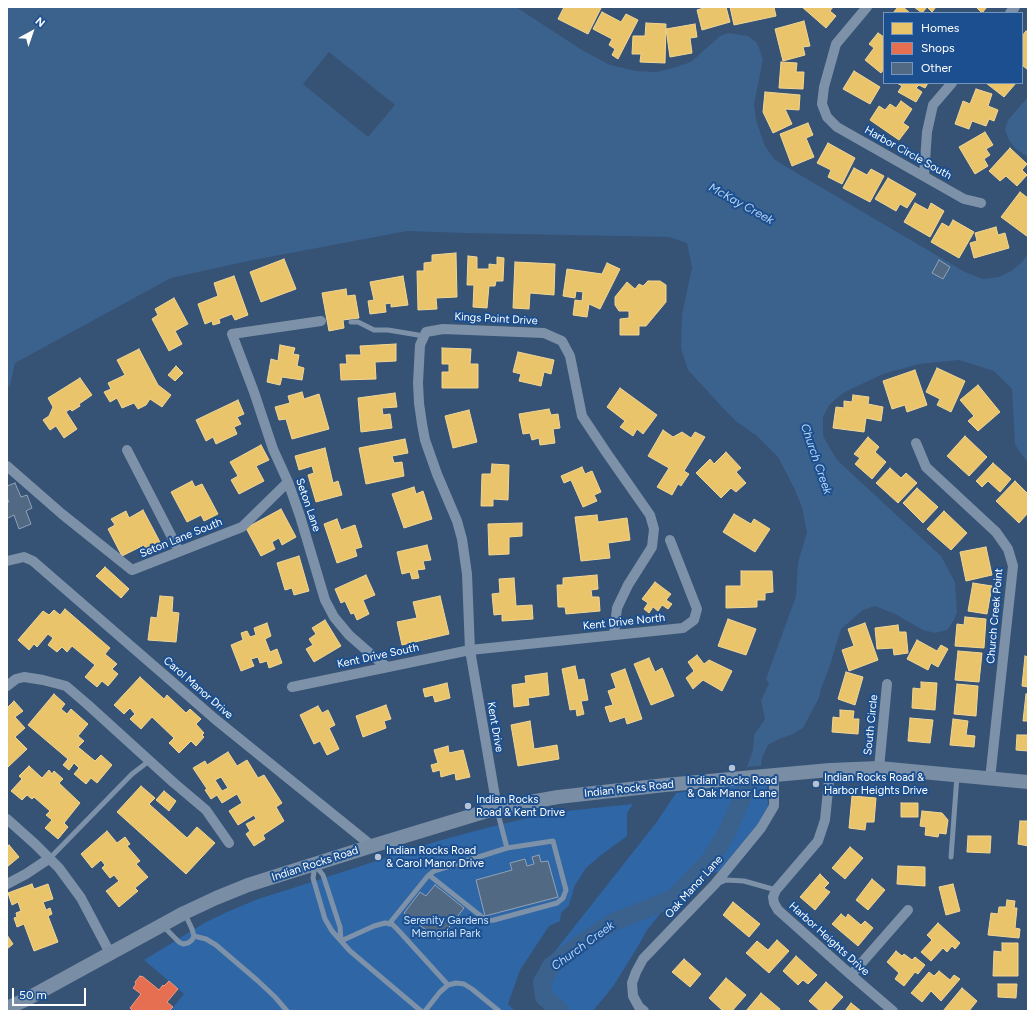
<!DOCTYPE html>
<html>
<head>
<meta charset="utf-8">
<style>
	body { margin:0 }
	#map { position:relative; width:1035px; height:1018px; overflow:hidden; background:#365274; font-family:Figtree,sans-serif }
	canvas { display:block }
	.frame { position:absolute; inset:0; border:8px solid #fff; pointer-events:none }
	.legend { position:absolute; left:883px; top:12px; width:140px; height:72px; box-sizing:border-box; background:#1b4f8f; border:1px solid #7695bc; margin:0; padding:5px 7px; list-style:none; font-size:12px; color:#fff }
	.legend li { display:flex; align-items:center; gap:8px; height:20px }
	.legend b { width:20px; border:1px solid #7695bc }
	.north { position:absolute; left:12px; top:12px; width:40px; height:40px; -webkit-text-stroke:3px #1b4f8f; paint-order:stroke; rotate:40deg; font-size:11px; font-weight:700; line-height:16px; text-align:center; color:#fff }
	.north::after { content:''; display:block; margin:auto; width:14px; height:18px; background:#fff; clip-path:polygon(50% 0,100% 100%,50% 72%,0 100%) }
	.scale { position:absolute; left:12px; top:988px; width:74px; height:18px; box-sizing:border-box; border:2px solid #fff; border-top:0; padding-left:5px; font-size:12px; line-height:14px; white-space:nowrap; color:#fff; -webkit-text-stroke:3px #1b4f8f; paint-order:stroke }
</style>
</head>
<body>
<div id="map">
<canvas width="1035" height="1018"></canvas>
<div class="frame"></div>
<ul class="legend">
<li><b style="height:11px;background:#e9c46a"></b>Homes</li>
<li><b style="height:11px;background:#e76f51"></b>Shops</li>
<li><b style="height:11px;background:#526984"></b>Other</li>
</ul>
<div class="north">N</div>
<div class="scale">50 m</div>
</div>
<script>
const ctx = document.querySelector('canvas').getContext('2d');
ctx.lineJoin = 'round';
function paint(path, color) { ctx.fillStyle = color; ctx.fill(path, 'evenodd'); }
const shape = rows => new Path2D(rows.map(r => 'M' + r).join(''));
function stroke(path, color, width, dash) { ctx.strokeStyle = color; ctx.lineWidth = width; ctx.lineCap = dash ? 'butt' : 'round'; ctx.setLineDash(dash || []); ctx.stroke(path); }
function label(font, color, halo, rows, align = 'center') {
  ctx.font = font + ' Figtree,sans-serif'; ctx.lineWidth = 4; ctx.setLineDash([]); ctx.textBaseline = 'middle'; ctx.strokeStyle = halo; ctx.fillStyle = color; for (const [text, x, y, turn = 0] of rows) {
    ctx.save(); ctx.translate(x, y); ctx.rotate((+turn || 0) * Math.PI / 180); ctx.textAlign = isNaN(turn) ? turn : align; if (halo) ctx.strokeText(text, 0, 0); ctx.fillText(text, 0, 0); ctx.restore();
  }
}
paint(shape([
	[767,785,768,806,757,825,718,872,699,875,671,900,647,930,637,948,614,985,593,1011,570,1011,533,979,656,823,676,793,730,786],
	[633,804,627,813,627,836,600,856,586,868,575,885,569,905,561,913,560,921,549,926,520,970,508,1004,515,1011,170,1011,184,994,144,960,206,922,227,912,258,899,293,888,438,841,490,827,548,813,604,807]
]), '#2f66a5');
paint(shape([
	[7,7,516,7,582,50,610,65,636,71,657,72,676,67,691,62,720,36,728,33,748,36,756,42,760,50,763,60,754,104,756,119,760,132,765,146,774,159,790,169,965,272,983,279,999,277,1011,271,1022,262,1028,254,1028,463,1015,445,1012,389,994,371,959,360,919,364,883,374,843,393,829,405,823,417,823,436,837,460,941,556,955,582,957,612,954,620,947,630,935,633,923,630,895,614,875,606,863,610,841,629,830,665,821,689,819,698,803,728,793,734,779,739,768,745,762,758,761,766,747,767,753,750,754,735,765,719,761,701,769,683,766,679,796,596,798,563,807,532,802,507,794,488,778,457,757,436,737,422,721,406,688,370,681,349,682,314,692,268,687,243,669,237,465,233,407,231,248,261,171,278,15,363,10,386,7,387],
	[329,52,395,105,368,137,303,84],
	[1028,97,1028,157,1015,148,1009,140,1005,130,1008,120]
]), '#3b618d');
const homes = shape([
	[564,7,600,7,601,8,588,34,558,19,564,7],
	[707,7,726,7,730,22,702,30,697,10,707,7],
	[730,7,774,7,776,16,734,25,730,7],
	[802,7,833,7,830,11,836,16,826,28,802,7],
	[898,7,903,7,910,13,893,13,898,7],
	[914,7,936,7,932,12,927,7,922,13,914,7],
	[976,7,987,7,982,13,976,7],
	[602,12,621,22,626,14,638,20,618,59,612,55,615,49,609,45,612,39,593,29,602,12],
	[804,21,810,46,803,47,805,55,783,61,775,29,804,21],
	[646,23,666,24,665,63,640,62,641,54,632,54,633,36,645,36,646,23],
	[695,24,697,37,690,38,692,53,670,57,666,29,695,24],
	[1026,31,1028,32,1028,70,1022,65,1022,36,1026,31],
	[878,33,884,37,884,69,881,73,865,60,874,48,869,44,878,33],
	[781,62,797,63,796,72,804,72,803,89,779,88,781,62],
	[854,71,880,87,870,104,843,89,854,71],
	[897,83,928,83,925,88,919,85,916,88,922,92,916,102,898,92,902,86,897,83],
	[986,83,1016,83,1004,97,986,83],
	[976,89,992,94,988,106,998,110,994,121,989,119,986,126,972,121,969,129,955,124,963,101,970,104,976,89],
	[765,92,800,95,799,110,785,109,792,124,773,133,763,112,765,92],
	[901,101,912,109,903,123,909,127,899,140,870,120,879,106,885,110,890,104,896,108,901,101],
	[808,123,813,135,806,138,814,157,792,166,780,134,808,123],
	[985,132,993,145,986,149,990,155,984,159,988,166,975,174,959,147,985,132],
	[828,143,855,158,842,184,828,177,831,170,817,163,828,143],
	[1010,148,1027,164,1022,170,1027,175,1017,186,1006,176,1000,181,989,171,1010,148],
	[854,168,867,175,871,169,884,176,870,202,843,188,854,168],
	[888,178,916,194,907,208,900,204,896,211,875,199,888,178],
	[1020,192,1028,198,1028,237,1001,217,1020,192],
	[915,203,928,210,931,203,944,211,930,237,904,222,915,203],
	[953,220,974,232,959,258,931,242,942,223,949,227,953,220],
	[996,227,998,235,1005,233,1009,248,974,258,970,243,977,241,975,233,996,227],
	[456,253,457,297,436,298,437,309,418,310,417,271,424,271,424,263,432,262,432,255,456,253],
	[468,256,477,257,477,269,489,269,489,264,497,265,497,257,504,258,503,281,496,281,495,286,489,286,487,308,473,307,474,285,467,285,468,256],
	[284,259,296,289,261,302,250,272,284,259],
	[515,262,555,264,554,295,530,293,529,309,513,308,515,262],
	[607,263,620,269,600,309,589,304,587,317,573,315,575,300,582,301,583,292,576,291,575,298,563,296,567,269,602,274,607,263],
	[234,276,248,315,235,320,232,314,219,319,220,323,213,325,212,321,205,324,198,304,218,296,214,283,234,276],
	[403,276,408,305,391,307,391,303,385,304,386,312,370,314,368,301,374,300,370,282,403,276],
	[648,281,660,281,666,285,666,302,646,326,639,326,639,335,620,335,620,319,629,318,629,311,619,311,615,305,615,297,627,282,635,289,639,284,643,286,648,281],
	[346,289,347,296,355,295,359,318,343,320,344,328,329,331,322,293,346,289],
	[174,298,188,324,175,331,182,344,169,351,152,319,158,315,155,309,174,298],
	[396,344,396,361,375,362,376,379,341,380,340,364,347,364,346,355,361,355,360,346,396,344],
	[280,345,295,348,293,354,299,355,297,366,304,368,302,380,282,377,280,385,267,382,271,359,278,361,280,345],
	[442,348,471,349,470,364,478,364,478,388,442,388,442,372,449,372,449,364,442,364,442,348],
	[139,349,158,385,171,395,162,407,150,399,146,405,138,409,134,403,122,408,117,398,110,402,104,392,111,389,108,383,125,375,117,360,139,349],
	[518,352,554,360,551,374,544,372,541,386,519,381,521,374,513,372,518,352],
	[176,366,183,373,175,381,168,375,176,366],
	[937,368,965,381,951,412,937,405,940,399,926,392,937,368],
	[915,370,927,405,907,412,905,405,892,409,883,381,915,370],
	[80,378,92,395,79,404,80,406,72,411,70,409,66,412,77,429,64,438,56,426,50,430,43,420,49,416,53,407,48,398,80,378],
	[978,385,1000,412,978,431,968,421,974,416,960,400,978,385],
	[620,388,657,415,643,434,637,429,633,436,620,427,625,421,607,407,620,388],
	[302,392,304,399,319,394,329,429,292,439,286,419,279,420,275,407,290,403,288,396,302,392],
	[395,393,397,407,382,408,383,415,390,414,392,428,361,432,358,398,395,393],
	[853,395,869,397,868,404,883,407,881,421,866,418,864,432,833,428,836,407,844,408,844,401,852,402,853,395],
	[238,400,244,414,237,417,241,424,234,427,237,434,216,444,213,437,206,441,196,420,238,400],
	[549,409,551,415,558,414,560,428,553,429,555,443,540,445,539,438,532,440,530,433,523,434,519,414,549,409],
	[469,410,477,442,453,448,445,416,469,410],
	[663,430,673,437,682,432,691,438,695,432,705,437,684,471,689,474,681,486,678,484,672,495,657,487,669,468,648,456,663,430],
	[965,436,987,457,969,476,947,456,965,436],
	[868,437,879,447,875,452,886,462,872,479,855,464,860,458,854,454,868,437],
	[405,439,408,453,392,456,394,463,402,462,404,476,366,484,359,448,405,439],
	[261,445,269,460,256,466,264,481,239,494,231,480,238,476,230,462,261,445],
	[325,448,333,483,338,481,342,495,316,502,308,475,314,473,312,466,299,470,295,456,325,448],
	[726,452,741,468,736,472,746,483,736,492,731,488,721,498,696,473,710,459,714,464,726,452],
	[993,463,1011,479,1000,492,988,481,982,487,976,481,993,463],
	[492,464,509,465,508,500,493,499,493,506,481,506,482,474,491,474,492,464],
	[582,467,585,474,592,471,601,492,594,495,597,501,583,507,571,480,564,483,561,476,582,467],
	[890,468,901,478,906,473,917,483,898,503,876,483,890,468],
	[192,481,195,487,202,484,218,514,204,521,201,515,187,522,171,492,192,481],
	[1015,481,1028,494,1028,513,1019,523,996,501,1015,481],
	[414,487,416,494,423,491,432,519,404,528,392,494,414,487],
	[917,488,938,507,923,523,903,503,917,488],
	[281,509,296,537,282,545,279,538,272,542,275,549,261,556,246,528,281,509],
	[143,510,161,544,147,551,144,545,122,556,108,529,115,525,111,519,126,511,129,518,143,510],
	[944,511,967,533,951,550,927,529,944,511],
	[734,514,751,524,754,519,770,529,755,552,723,532,734,514],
	[597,515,598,522,627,518,630,540,608,543,610,558,581,561,575,517,597,515],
	[337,519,341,530,355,525,362,547,355,549,357,556,337,563,324,524,337,519],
	[522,523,522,536,509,537,509,554,489,555,488,524,522,523],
	[427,545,431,560,423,561,425,569,417,570,419,578,412,579,410,572,402,574,397,552,427,545],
	[986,547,992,575,966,581,960,552,986,547],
	[299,556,309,591,294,595,292,588,285,590,277,563,299,556],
	[105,567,129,589,121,598,96,576,105,567],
	[741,571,772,571,773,592,765,593,765,600,757,600,757,607,726,608,726,586,741,586,741,571],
	[366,575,375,595,363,600,369,614,357,620,354,613,351,614,345,601,341,603,335,589,366,575],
	[597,575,598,589,591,590,592,597,599,597,600,611,566,614,565,607,558,607,557,585,563,585,563,578,597,575],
	[514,578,516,606,532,605,533,619,502,621,502,614,494,615,492,594,500,593,499,579,514,578],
	[655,582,671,594,666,600,672,604,668,609,662,605,658,611,653,607,649,613,644,609,648,603,642,599,655,582],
	[973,583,992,586,987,614,968,611,973,583],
	[160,596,173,597,172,612,179,613,176,642,148,640,151,617,157,618,160,596],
	[440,596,449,634,402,645,397,622,417,618,413,602,440,596],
	[65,609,110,648,105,654,117,664,112,669,118,674,108,686,102,681,97,687,85,677,95,665,72,646,67,652,62,647,57,652,48,645,53,638,48,634,37,647,34,644,29,650,18,640,43,611,49,615,54,610,60,615,65,609],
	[965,617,986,619,984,648,955,646,957,624,964,625,965,617],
	[728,619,756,629,746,655,718,646,728,619],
	[325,620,341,646,314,662,306,649,313,645,309,639,316,634,312,628,325,620],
	[267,623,271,636,265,639,270,652,277,649,282,663,269,668,267,661,260,663,258,657,251,659,254,666,241,671,231,645,243,640,241,633,247,631,250,637,256,635,254,628,267,623],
	[865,623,878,660,849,671,842,650,854,646,848,629,865,623],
	[898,625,899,632,906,632,908,653,894,655,893,648,877,649,875,628,898,625],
	[917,640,937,651,941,645,948,649,938,667,931,663,928,670,907,659,917,640],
	[958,651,982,653,979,682,955,680,958,651],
	[697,655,704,664,709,660,732,671,722,691,703,680,693,689,686,678,694,671,688,662,697,655],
	[1025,656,1028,657,1028,687,1022,686,1025,656],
	[649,658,655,672,662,668,674,696,651,705,634,664,649,658],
	[575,666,578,680,584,679,588,700,581,701,584,714,577,716,576,709,570,710,562,669,575,666],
	[625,669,642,719,627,724,625,717,610,722,605,707,613,705,608,691,616,688,611,674,625,669],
	[846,672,863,677,855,705,838,699,846,672],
	[547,673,549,695,528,698,529,705,514,707,512,685,526,683,525,676,547,673],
	[140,677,164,699,167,695,186,713,190,709,201,719,196,724,204,733,202,735,204,737,196,746,191,741,179,753,169,743,174,738,152,717,141,729,130,719,135,714,130,708,124,714,114,705,140,677],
	[921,682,937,683,935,710,912,708,913,688,921,689,921,682],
	[447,683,450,698,435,702,433,695,425,697,423,689,447,683],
	[957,684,978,686,976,716,954,714,957,684],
	[54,694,65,704,61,709,67,714,71,709,88,724,78,736,84,741,78,747,95,761,101,755,112,765,97,783,91,778,86,784,74,774,79,768,74,763,69,770,63,765,68,759,28,725,54,694],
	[1026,694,1028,694,1028,721,1023,721,1026,694],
	[14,701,23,711,15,717,25,728,15,737,27,749,7,768,7,705,8,707,14,701],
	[386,705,391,719,384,721,386,728,363,737,356,716,386,705],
	[318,706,322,713,328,710,335,725,329,728,339,749,327,755,320,741,314,744,300,715,318,706],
	[840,710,854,711,853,719,859,719,858,734,832,732,833,717,840,718,840,710],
	[910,718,933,720,930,743,908,741,910,718],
	[953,719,968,721,966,735,975,736,974,747,950,745,953,719],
	[530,721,534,749,557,745,559,759,518,766,511,725,530,721],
	[1017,735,1028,735,1028,751,1016,750,1017,735],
	[448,746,449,753,463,750,470,777,456,780,455,773,441,777,440,770,433,772,431,765,438,763,434,750,448,746],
	[228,752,237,766,247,760,258,778,264,775,282,803,276,807,284,821,263,835,265,839,254,846,246,834,250,831,246,824,256,819,254,815,238,825,229,811,242,803,237,794,222,803,217,795,211,799,205,790,207,789,193,768,205,761,207,765,228,752],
	[221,777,228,788,222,791,215,780,221,777],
	[29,766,42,778,49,770,52,774,54,771,63,779,59,783,80,803,64,823,68,827,58,839,45,828,52,820,46,815,50,811,34,797,32,799,27,795,22,800,11,791,22,779,19,776,29,766],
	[141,786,155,798,149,804,187,838,197,827,215,843,186,874,117,812,141,786],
	[164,791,176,801,169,811,156,800,164,791],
	[852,796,876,798,874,822,866,822,865,830,849,828,852,796],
	[901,803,918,803,918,817,901,817,901,803],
	[922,811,942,813,948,820,946,834,939,833,938,837,925,835,926,827,920,826,922,811],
	[1020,821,1028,821,1028,846,1018,844,1020,821],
	[107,831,117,843,125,837,130,844,127,846,140,861,136,864,148,877,135,888,138,891,119,907,106,891,119,881,114,875,110,878,102,868,105,865,101,860,92,868,81,854,107,831],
	[968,836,991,836,990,853,967,852,968,836],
	[9,845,19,857,7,867,7,847,9,845],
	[850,847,863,858,845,879,832,868,850,847],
	[898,866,925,867,925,886,897,884,898,866],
	[820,874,829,883,824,888,830,892,815,910,800,897,820,874],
	[872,879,885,890,868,910,856,900,872,879],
	[32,884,34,889,48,884,53,899,43,902,46,910,50,908,52,914,48,916,58,942,34,951,24,924,17,927,14,918,17,917,16,913,21,911,18,902,12,905,8,893,32,884],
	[953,884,960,911,946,915,939,887,953,884],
	[1007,900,1015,901,1014,908,1017,908,1015,928,1020,929,1019,938,988,935,991,913,998,914,999,907,1006,907,1007,900],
	[733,902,760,924,749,937,723,915,733,902],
	[841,914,846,918,848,914,861,925,865,921,873,928,858,946,832,924,841,914],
	[938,923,960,943,955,949,952,946,947,952,943,948,931,961,921,952,932,940,927,935,938,923],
	[7,935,13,944,7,949,7,935],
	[777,940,789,951,769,973,746,953,757,941,768,950,777,940],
	[1002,943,1018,943,1018,976,993,976,994,951,1002,952,1002,943],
	[896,951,902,956,904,954,912,960,915,957,925,965,918,974,915,972,904,986,895,979,899,973,887,962,896,951],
	[796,956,817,975,808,984,803,980,798,985,783,971,796,956],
	[684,959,701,974,690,987,672,972,684,959],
	[939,971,950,980,954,975,960,979,941,1001,931,991,922,1002,911,993,929,972,934,976,939,971],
	[726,978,746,995,732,1011,723,1011,709,998,726,978],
	[826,982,843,997,830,1011,820,1011,809,1001,826,982],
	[998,984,1017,984,1016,998,998,997,998,984],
	[962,988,977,1001,969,1011,943,1011,962,988],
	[761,993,780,1009,779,1011,746,1011,761,993],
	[851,1003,861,1011,845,1011,851,1003]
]);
paint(homes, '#e9c46a');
stroke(homes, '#f0d697', 1);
const shops = shape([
	[140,976,141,977,142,976,159,990,163,985,164,986,169,981,178,989,167,1002,173,1007,169,1011,131,1011,132,1010,130,1008,141,994,133,988,136,984,135,982,140,976]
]);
paint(shops, '#e76f51');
stroke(shops, '#ee9a85', 1);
stroke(shape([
	[560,1011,544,997,542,983,551,966,580,944,614,922,674,898,711,859,726,834,747,788]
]), '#3b618d', 18);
const building = shape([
	[939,260,950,267,943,279,932,273,939,260],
	[15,483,21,497,27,495,32,508,26,511,31,524,19,529,14,515,8,518,7,516,7,502,9,502,7,498,7,486,15,483],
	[539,855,541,862,548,861,558,897,485,916,476,880,512,870,510,863,525,859,527,866,534,864,532,857,539,855],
	[435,885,464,908,439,940,404,913,420,892,426,896,435,885]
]);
paint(building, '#526984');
stroke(building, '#92a2b6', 1);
stroke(shape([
	[351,322,358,322,374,330,388,330,424,336],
	[497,810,507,848],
	[951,857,957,776],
	[50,858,132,774,149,761],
	[315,865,313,878,325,919,332,931,350,951,421,1011],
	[315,865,323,875,340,927,341,941],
	[719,883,726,880,744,881,776,890],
	[389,924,427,877,429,875,434,871,507,848,553,841,566,890,563,898,557,903,494,920,487,921,429,875],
	[163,926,179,942,183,944,188,943,192,940,194,936,192,929,185,914],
	[194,936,206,939,216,945,258,981,275,997,287,1011],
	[341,941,374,926,385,923,392,924,398,930,448,985],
	[425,1011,440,992,448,985,456,983,464,984,472,989,499,1011]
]), '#7d92a8', 5);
stroke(shape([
	[867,7,836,44,824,87,822,104,827,117,837,127,964,199,981,203],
	[1010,13,1015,7],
	[924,176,927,132,933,105,952,83],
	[321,321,232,334,254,392,273,449,288,482,300,516,325,600,334,617,349,635,373,656,387,667],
	[916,443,926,467,996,532,1008,549,1013,566,990,779],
	[127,450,179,551],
	[7,466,62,514,132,570,242,527,288,482],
	[7,561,24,557,33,561,215,719,372,846],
	[7,686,16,679,24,677,43,680,66,686,87,704,174,783,206,810,229,843],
	[292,687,470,650,683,628,694,620,697,609,670,540],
	[879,768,887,684],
	[830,770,825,820,818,841,776,890,773,897,774,903,778,910,851,975,893,1011],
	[497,808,470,650,467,574,462,539,457,521,437,474,425,440,422,424,419,403,418,383,420,345,426,332,443,329,544,333,562,341,570,356,582,416,606,452,650,515,654,529,652,547,628,585,617,608,614,635],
	[7,819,35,844,59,868,81,898,110,953],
	[7,884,26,874,50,858],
	[851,975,908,910],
	[644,1011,639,1007,633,996,632,983,636,972,643,959,715,884,761,828,774,806,774,774]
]), '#7d92a8', 10);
stroke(shape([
	[7,1008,25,1000,184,913,216,898,248,885,372,846,497,808,558,797,665,785,830,770,879,768,1028,782]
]), '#798da4', 14);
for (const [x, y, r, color] of [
	[732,768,4,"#b9c2ce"],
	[816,784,4,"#b9c2ce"],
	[468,806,4,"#b9c2ce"],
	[378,857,4,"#b9c2ce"]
]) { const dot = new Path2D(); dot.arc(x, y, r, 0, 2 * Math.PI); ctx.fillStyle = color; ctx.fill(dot); stroke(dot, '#1b4f8f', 1.5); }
label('11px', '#fff', '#1b4f8f', [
	["Harbor Circle South",908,153,29],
	["Kings Point Drive",496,319,3],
	["Seton Lane",308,505,71],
	["Seton Lane South",181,538,-22],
	["Church Creek Point",995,616,-85],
	["Kent Drive North",624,622,-6],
	["Kent Drive South",378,656,-12],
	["Carol Manor Drive",198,688,41],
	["South Circle",871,725,-84],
	["Kent Drive",495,727,80],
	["Indian Rocks Road",629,789,-6],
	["Indian Rocks Road",315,864,-18],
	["Oak Manor Lane",694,887,-48],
	["Harbor Heights Drive",829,939,42]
]);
label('11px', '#fff', '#1b4f8f', [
	["Indian Rocks Road &",824,778],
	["Harbor Heights Drive",824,791],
	["Indian Rocks Road",732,781,"center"],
	["& Oak Manor Lane",732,794,"center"],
	["Indian Rocks",476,800],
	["Road & Kent Drive",476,813],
	["Indian Rocks Road",386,851],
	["& Carol Manor Drive",386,864]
], 'left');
label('11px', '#cfe3fa', '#1b4f8f', [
	["Serenity Gardens",446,921],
	["Memorial Park",446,934]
]);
label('italic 12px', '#b5d3f5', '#1b4f8f', [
	["McKay Creek",741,204,29],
	["Church Creek",816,459,71],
	["Church Creek",583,946,-36]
]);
</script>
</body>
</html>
